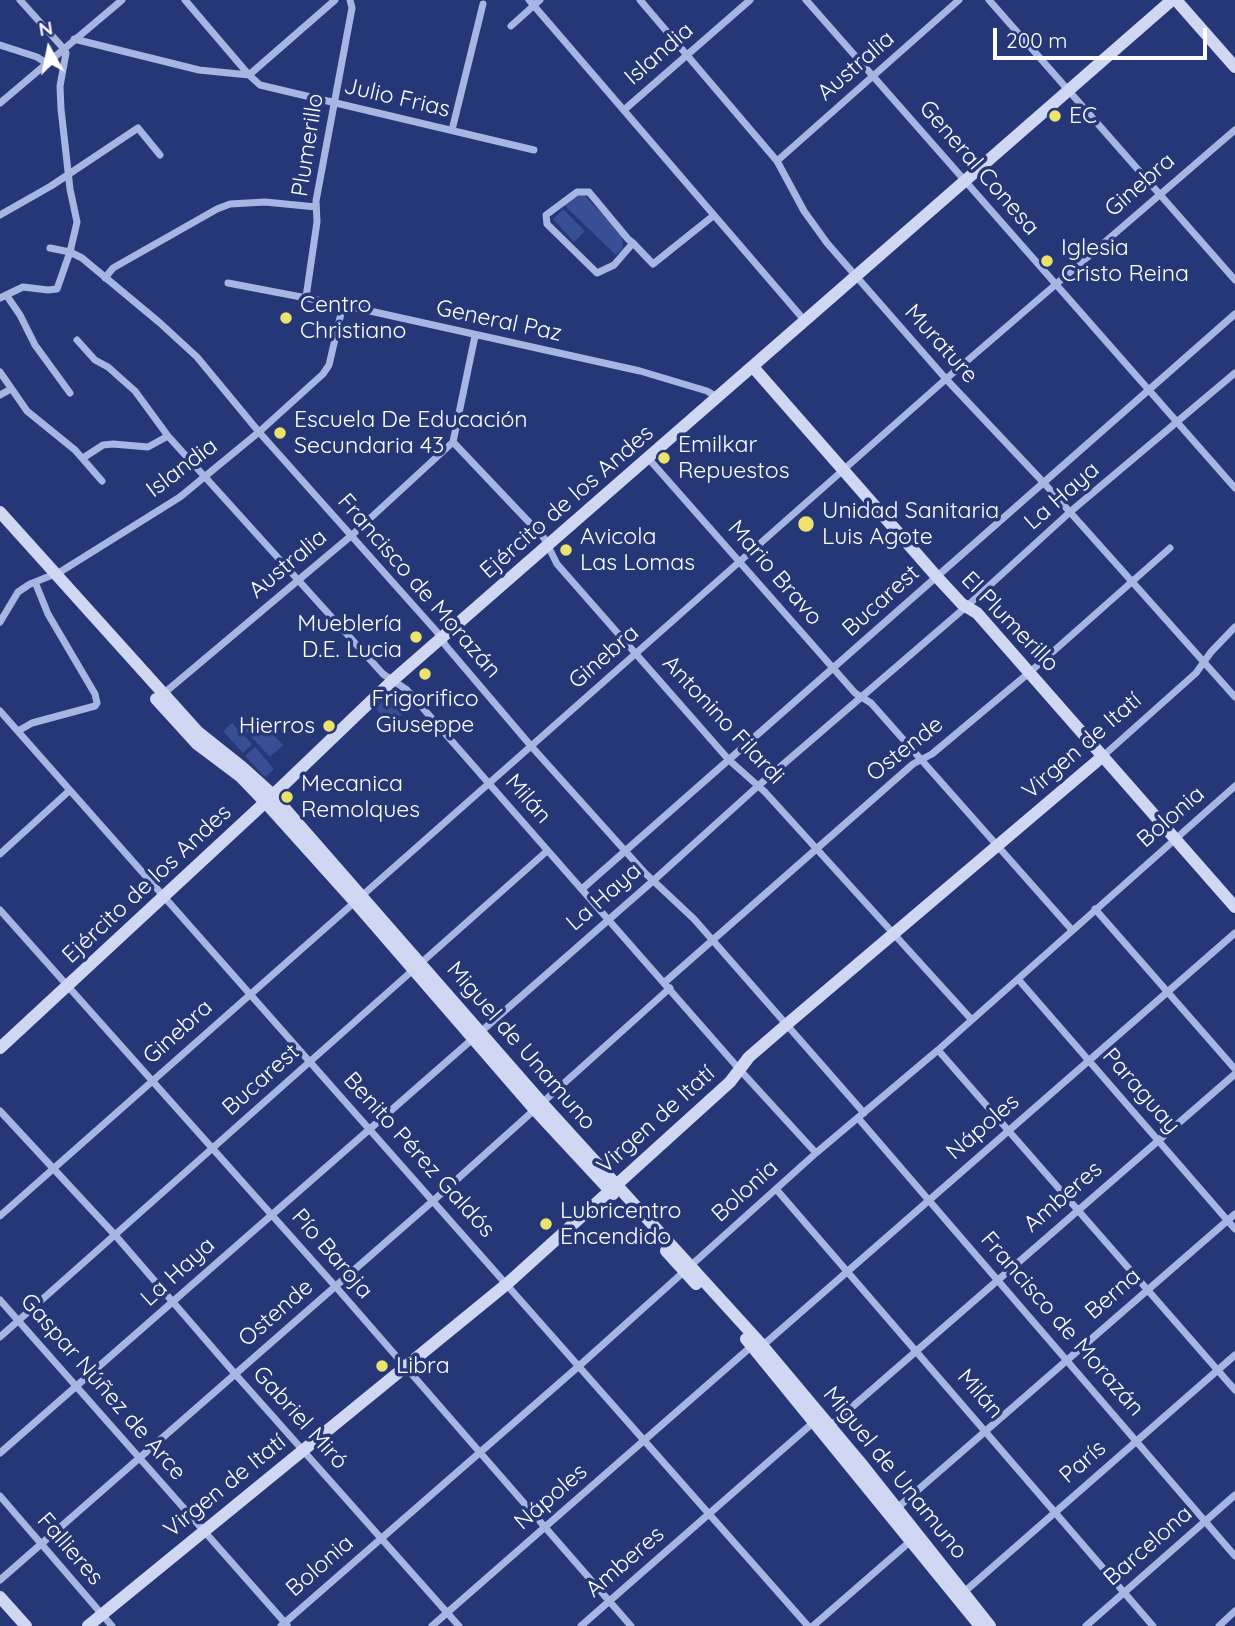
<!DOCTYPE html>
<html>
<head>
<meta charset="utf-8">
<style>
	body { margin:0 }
	#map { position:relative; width:1235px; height:1626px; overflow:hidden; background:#253777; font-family:Quicksand,sans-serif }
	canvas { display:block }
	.north { position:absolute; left:14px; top:14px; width:70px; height:70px; -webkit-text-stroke:5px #253777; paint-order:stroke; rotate:351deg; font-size:19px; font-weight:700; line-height:28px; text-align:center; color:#fff }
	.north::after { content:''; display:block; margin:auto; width:24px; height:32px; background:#fff; clip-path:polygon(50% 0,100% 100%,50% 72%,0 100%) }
	.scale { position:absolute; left:993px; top:28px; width:214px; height:32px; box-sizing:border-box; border:4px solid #fff; border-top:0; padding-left:9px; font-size:21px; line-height:24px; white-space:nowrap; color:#fff; -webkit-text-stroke:5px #253777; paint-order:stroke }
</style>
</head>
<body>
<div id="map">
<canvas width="1235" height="1626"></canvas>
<div class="north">N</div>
<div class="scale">200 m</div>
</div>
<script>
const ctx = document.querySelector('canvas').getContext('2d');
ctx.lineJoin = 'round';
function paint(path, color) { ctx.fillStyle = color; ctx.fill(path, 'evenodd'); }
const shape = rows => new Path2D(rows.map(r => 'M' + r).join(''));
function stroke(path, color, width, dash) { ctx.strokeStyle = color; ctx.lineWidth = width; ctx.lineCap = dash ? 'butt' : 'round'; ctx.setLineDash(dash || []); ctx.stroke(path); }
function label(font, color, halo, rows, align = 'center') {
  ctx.font = font + ' Quicksand,sans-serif'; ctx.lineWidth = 7; ctx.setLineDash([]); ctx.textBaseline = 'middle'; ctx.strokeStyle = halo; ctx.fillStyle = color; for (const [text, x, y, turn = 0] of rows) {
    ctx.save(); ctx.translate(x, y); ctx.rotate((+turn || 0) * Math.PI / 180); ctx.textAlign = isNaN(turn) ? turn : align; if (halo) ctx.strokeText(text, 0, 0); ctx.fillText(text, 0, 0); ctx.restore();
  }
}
paint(shape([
	[578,194,584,195,622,235,623,248,616,255,566,207,564,203],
	[563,209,585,231,574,242,553,219],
	[393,692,408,709,390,725,375,708],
	[257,717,283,745,270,757,244,729],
	[232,723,252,744,243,753,223,731],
	[255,747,274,769,265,777,245,756]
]), '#394e95');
stroke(shape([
	[20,0,64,49],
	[185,0,249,75,335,0],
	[529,0,805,321],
	[640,0,777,161,804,211,827,243,946,379,1044,483,1235,697],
	[806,0,1235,488],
	[989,0,1235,280],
	[511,26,540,0],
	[74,39,199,70,249,75,260,85,534,150],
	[0,45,37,57,48,64],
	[64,49,66,53,60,86,61,109,70,189,77,222,70,252,82,258,160,323,197,357,259,432,437,632,446,646,531,746,645,873,694,919,864,1113],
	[0,103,122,0],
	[624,110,750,0],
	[452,130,483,4],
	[777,161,959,0],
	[0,215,51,186,138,128,160,155],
	[633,243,614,265,597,273,547,224,546,215,577,192,589,192,628,239,633,243,653,264,713,216],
	[105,278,113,268,217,209,230,204,265,202,316,207],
	[228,283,343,305,640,371,707,391,717,397],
	[7,296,20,315,35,345,70,393],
	[306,297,317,222,316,201,352,8,350,0],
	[0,298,23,287,48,290,57,289,70,252,50,248],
	[77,340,95,360,108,367,135,391,168,436,383,674,407,690,740,1070,816,1153],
	[0,372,27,411,75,450,102,481],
	[0,395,11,389],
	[453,442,544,538,557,564,729,760,765,792,971,1019],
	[83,458,103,445,113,444,148,447,168,436],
	[648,458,855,693,871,703,1072,930],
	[0,622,18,592,30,584,60,572,180,497,259,432,323,374,329,365,343,305],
	[163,694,352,535,453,442,475,336],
	[0,711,808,1626],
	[18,731,32,723,95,706,97,703,95,694,48,614,35,582],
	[1103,756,1196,673,1211,652,1235,627],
	[0,854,69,791],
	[582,889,1235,314],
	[1095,909,1235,1069],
	[0,910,336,1287,631,1626],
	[1018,979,1235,1229],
	[665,982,913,764,932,754,1030,672,1170,548],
	[938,1050,1235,1390],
	[0,1111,115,1235,236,1375,459,1626],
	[858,1118,1235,1556],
	[776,1189,1153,1626],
	[0,1216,946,379,1235,130],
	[0,1300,287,1625],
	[0,1337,547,851],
	[761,1347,1235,933],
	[829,1427,1235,1074],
	[0,1453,654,880,758,786,967,606,1070,512,1235,373],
	[0,1496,112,1626],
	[896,1509,1235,1214],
	[0,1580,434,1200,670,988],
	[963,1593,1235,1355],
	[281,1626,579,1366,816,1153,938,1050,1235,786],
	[432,1626,753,1345],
	[581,1626,815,1421],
	[813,1626,913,1539],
	[1086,1626,1235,1495],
	[1219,1626,1235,1611]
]), '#a7b5e3', 7);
stroke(shape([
	[1176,0,1235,67],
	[753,367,937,577,962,604,977,613,1235,907],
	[0,512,198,732,242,767,273,795,542,1103,762,1345,860,1462,990,1626],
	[156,699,197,744,241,777,265,802,354,901,535,1110,613,1194],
	[0,1048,273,795,392,681,1172,0],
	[666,1251,696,1284],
	[746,1339,980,1626],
	[0,1597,26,1626],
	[88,1626,508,1283,730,1082,749,1057,786,1025,1103,756]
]), '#cfd7f3', 12);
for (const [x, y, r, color] of [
	[1055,116,7,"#ece36c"],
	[1047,261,7,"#ece36c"],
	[286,318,7,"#ece36c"],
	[280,433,7,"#ece36c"],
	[664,458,7,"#ece36c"],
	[806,524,9,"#ece36c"],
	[566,550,7,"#ece36c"],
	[416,637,7,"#ece36c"],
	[425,674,7,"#ece36c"],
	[329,726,7,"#ece36c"],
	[287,797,7,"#ece36c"],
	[546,1224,7,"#ece36c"],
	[382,1366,7,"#ece36c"]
]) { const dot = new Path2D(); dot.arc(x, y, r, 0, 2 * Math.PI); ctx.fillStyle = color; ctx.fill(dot); stroke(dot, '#253777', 2.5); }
label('23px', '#fff', '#253777', [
	["Islandia",659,54,-41],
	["Australia",856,66,-41],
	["Julio Frias",397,98,13],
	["Plumerillo",308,145,-81],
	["General Conesa",979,168,49],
	["Ginebra",1140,185,-41],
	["General Paz",499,321,12],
	["Murature",941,344,48],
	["Islandia",182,468,-37],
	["La Haya",1062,496,-41],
	["Ejército de los Andes",567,502,-41],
	["Australia",288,564,-40],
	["Mario Bravo",775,573,49],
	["Francisco de Morazán",419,586,49],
	["Bucarest",881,601,-42],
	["El Plumerillo",1010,622,46],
	["Ginebra",604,657,-41],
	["Antonino Filardi",723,720,47],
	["Virgen de Itatí",1082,746,-41],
	["Ostende",905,749,-38],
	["Milán",528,799,49],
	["Bolonia",1171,817,-41],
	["Ejército de los Andes",147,884,-43],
	["La Haya",604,897,-41],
	["Ginebra",178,1032,-42],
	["Miguel de Unamuno",521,1046,49],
	["Bucarest",261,1080,-42],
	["Paraguay",1141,1091,49],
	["Virgen de Itatí",656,1120,-42],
	["Nápoles",983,1127,-41],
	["Benito Pérez Galdós",419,1155,48],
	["Bolonia",745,1191,-42],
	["Amberes",1063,1197,-41],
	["Pío Baroja",332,1254,49],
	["La Haya",178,1272,-42],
	["Berna",1113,1294,-41],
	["Ostende",276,1313,-41],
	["Francisco de Morazán",1062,1324,49],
	["Gaspar Núñez de Arce",103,1387,49],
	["Milán",980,1394,49],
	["Gabriel Miró",300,1418,48],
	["París",1083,1462,-41],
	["Miguel de Unamuno",895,1473,51],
	["Virgen de Itatí",225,1486,-39],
	["Nápoles",551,1497,-41],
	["Barcelona",1148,1546,-41],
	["Fallieres",70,1549,49],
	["Amberes",625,1562,-41],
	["Bolonia",320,1566,-41]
]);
label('23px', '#fff', '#253777', [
	["EC",1069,116],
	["Iglesia",1061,248],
	["Cristo Reina",1061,274],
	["Centro",300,305],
	["Christiano",300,331],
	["Escuela De Educación",294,420],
	["Secundaria 43",294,446],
	["Emilkar",678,445],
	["Repuestos",678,471],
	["Unidad Sanitaria",822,511],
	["Luis Agote",822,537],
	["Avicola",580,537],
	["Las Lomas",580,563],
	["Mueblería",402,624,"right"],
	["D.E. Lucia",402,650,"right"],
	["Frigorifico",425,699,"center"],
	["Giuseppe",425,725,"center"],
	["Hierros",315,726,"right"],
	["Mecanica",301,784],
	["Remolques",301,810],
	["Lubricentro",560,1211],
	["Encendido",560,1237],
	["Libra",396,1366]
], 'left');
</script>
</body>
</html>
